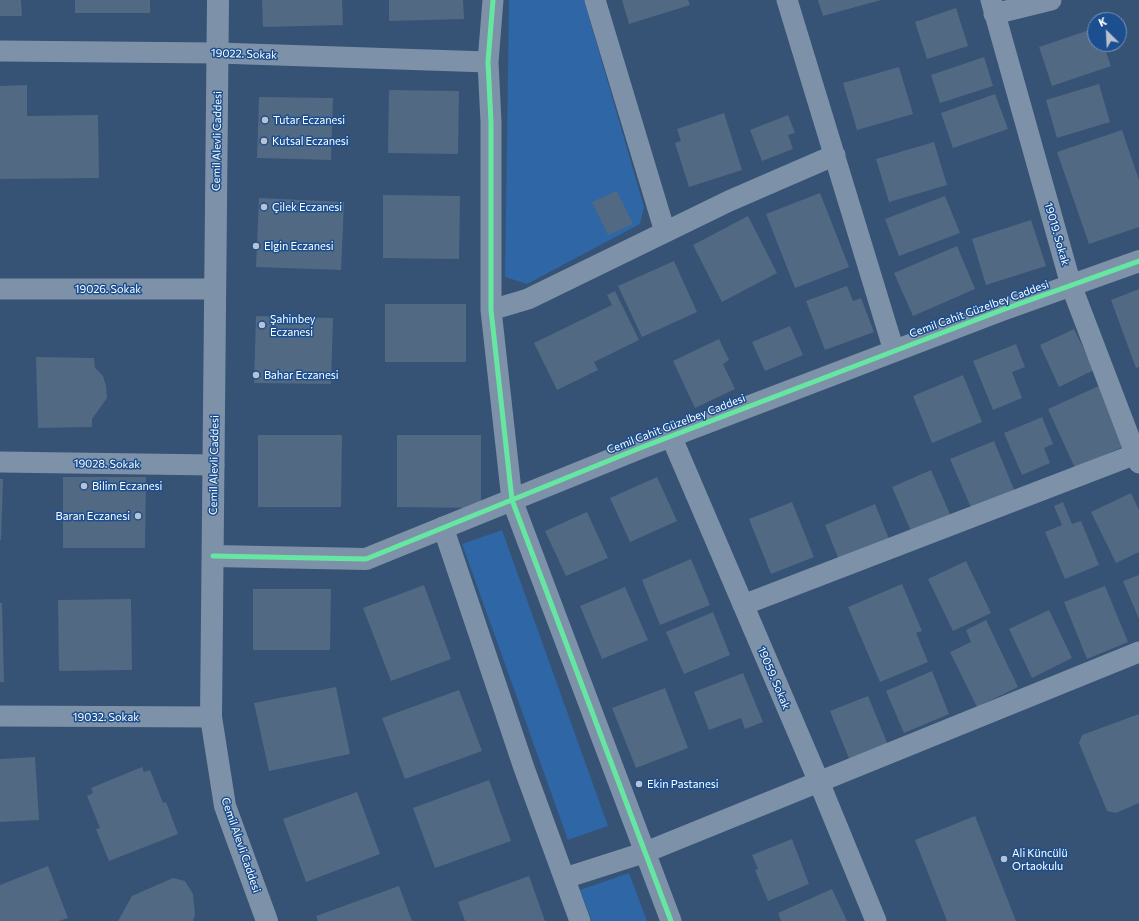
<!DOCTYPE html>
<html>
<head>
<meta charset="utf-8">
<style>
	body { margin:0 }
	#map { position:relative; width:1139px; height:921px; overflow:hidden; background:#365274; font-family:Commissioner,sans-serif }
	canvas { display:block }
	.north { position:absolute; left:1087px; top:12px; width:40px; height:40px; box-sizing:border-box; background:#1b4f8f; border:1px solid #7695bc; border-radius:50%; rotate:336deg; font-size:11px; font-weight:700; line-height:16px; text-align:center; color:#fff }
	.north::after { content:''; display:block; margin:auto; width:14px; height:18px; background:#b9c2ce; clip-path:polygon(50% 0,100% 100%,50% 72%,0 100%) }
</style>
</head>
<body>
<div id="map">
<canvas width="1139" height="921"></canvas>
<div class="north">K</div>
</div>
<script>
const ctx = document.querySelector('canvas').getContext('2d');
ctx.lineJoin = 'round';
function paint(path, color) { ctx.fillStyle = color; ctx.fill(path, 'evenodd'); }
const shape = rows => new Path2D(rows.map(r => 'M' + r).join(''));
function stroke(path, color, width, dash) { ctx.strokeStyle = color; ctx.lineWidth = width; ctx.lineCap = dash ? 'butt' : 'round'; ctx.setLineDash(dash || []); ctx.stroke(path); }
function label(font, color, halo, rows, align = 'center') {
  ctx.font = font + ' Commissioner,sans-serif'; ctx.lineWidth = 3; ctx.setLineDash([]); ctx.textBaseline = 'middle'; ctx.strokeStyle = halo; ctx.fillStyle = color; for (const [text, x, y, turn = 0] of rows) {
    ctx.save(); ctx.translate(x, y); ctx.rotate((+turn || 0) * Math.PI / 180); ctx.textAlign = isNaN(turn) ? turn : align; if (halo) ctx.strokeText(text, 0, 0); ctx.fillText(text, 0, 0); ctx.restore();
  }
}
paint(shape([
	[509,0,584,0,644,207,640,224,527,284,505,277],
	[502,530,608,826,568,840,462,544],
	[629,873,647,921,592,921,580,890]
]), '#2f66a5');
paint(shape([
	[0,0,21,0,22,16,0,16],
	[75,0,150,0,150,13,75,13],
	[262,0,342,0,343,25,263,27],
	[389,0,463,0,464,19,389,21],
	[622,0,688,0,690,5,629,24],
	[818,0,881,0,823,16],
	[956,8,968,46,927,59,915,22],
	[1095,28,1095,44,1103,44,1111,66,1052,86,1039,47],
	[984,57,993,86,940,103,931,75],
	[899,67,913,114,857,130,843,83],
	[1099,84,1110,122,1057,138,1046,100],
	[27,85,27,116,98,115,99,178,0,179,0,86],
	[389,90,459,91,458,154,388,153],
	[995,94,1008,129,953,148,941,113],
	[259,97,333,98,331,160,257,158],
	[724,113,742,170,689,187,675,143,681,141,677,129],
	[788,115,795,133,788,135,793,149,762,161,750,130],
	[1122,130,1139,180,1139,227,1089,244,1057,152],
	[934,142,947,185,889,202,876,159],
	[617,191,633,224,608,235,592,202],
	[820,193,849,267,795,288,766,214],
	[383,195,460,196,459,259,383,258],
	[945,196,960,233,899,256,885,219],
	[259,198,344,202,341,270,256,267],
	[748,216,777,273,722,302,693,245],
	[1031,220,1046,266,986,285,972,239],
	[957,246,975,289,913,316,894,273],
	[674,261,697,312,642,337,618,286],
	[847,286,853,301,861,298,874,332,825,350,806,301],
	[1139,289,1139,367,1136,368,1111,300],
	[615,291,639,340,594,362,598,370,557,390,534,343,612,305,607,295],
	[385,304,466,304,466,362,385,362],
	[256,316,333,318,331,384,254,383],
	[790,326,803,355,765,371,752,342],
	[1074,329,1094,370,1059,387,1040,345],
	[719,339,729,360,723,364,735,389,695,408,673,361],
	[1016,344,1025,367,1012,372,1022,398,993,410,973,361],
	[36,357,94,358,95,368,103,376,106,386,107,398,92,419,92,427,38,428],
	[963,375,982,422,932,443,913,396],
	[1101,385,1127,445,1075,468,1048,409],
	[1042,417,1053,444,1044,448,1050,463,1022,475,1004,433],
	[258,435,342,435,341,507,258,507],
	[397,435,481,435,481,508,397,507],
	[994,441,1015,492,972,510,950,459],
	[931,470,952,519,913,536,892,487],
	[63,477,146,477,145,548,63,548],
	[657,477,677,521,630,542,610,498],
	[0,479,3,479,1,540,0,540],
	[1131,493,1139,510,1139,552,1116,563,1091,512],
	[792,502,814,557,771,574,749,519],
	[1063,502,1072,524,1081,521,1099,565,1065,579,1045,532,1062,525,1054,506],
	[875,504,891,544,841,565,825,525],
	[587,512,608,558,566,576,545,531],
	[691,559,710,605,660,625,642,580],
	[966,561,991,613,953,631,928,579],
	[1139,575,1139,619,1123,581],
	[902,584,922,631,916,633,928,662,880,682,848,607],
	[424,585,451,659,391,681,363,608],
	[1105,586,1128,642,1087,659,1064,602],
	[625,587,648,640,602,659,580,606],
	[253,589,331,589,330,650,253,650],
	[131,599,132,670,59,671,58,600],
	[0,603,2,603,4,682,0,682],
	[1049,610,1072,658,1032,678,1009,629],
	[713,612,730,655,684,674,666,632],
	[986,620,1018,687,977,707,950,652,971,642,966,630],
	[932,671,949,714,904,733,886,691],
	[743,673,763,722,745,729,741,718,709,730,694,692],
	[336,687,350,754,269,771,254,703],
	[665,688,688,748,636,768,612,708],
	[459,690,482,751,405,779,382,718],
	[868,696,888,745,850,761,830,711],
	[1139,714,1139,803,1116,813,1107,811,1079,743,1082,735],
	[35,757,39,820,0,822,0,759],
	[142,767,144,772,150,770,163,803,166,802,178,834,109,861,96,829,100,828,87,796,93,793,91,788],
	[489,780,511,841,435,868,413,808],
	[357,792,380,854,306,882,283,819],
	[975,816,1016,921,947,921,915,840],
	[792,839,809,884,768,901,755,870,758,869,752,855],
	[48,866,68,918,59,921,0,921,0,885],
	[529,876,545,921,465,921,458,902],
	[173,878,185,881,193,894,195,915,193,921,118,921,132,896],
	[399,886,412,921,318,921,316,916],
	[832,889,847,921,781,921,778,913]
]), '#526984');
stroke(shape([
	[493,0,488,62,491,122,491,310,512,500,671,921],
	[595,0,665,232],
	[787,0,894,351],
	[991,0,1071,285,1139,463],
	[994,14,1051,0],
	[0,51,218,53,488,62],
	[0,289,215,289],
	[491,310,528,299,729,201,835,155],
	[671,436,819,782,876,921],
	[0,462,214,465],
	[443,527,524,768,580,921],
	[743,605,1136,454],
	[0,716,211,717],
	[565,878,646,852,1139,652]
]), '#7d92a8', 21);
stroke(shape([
	[218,0,211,717,225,806,267,921],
	[213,556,366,559,640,448,1002,310,1139,261]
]), '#7d92a8', 22);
stroke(shape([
	[493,0,488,62,491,122,491,310,512,500,671,921],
	[213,556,366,559,640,448,1002,310,1139,261]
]), '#66e7a1', 5);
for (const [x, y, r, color] of [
	[265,120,4,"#b9c2ce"],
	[264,141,4,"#b9c2ce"],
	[264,207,4,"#b9c2ce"],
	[256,246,4,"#b9c2ce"],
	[262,325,4,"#b9c2ce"],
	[256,375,4,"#b9c2ce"],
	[84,486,4,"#b9c2ce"],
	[138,516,4,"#b9c2ce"],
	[639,784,4,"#b9c2ce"],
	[1004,859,4,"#b9c2ce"]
]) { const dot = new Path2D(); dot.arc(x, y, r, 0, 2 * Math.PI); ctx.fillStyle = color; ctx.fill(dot); stroke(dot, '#1b4f8f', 1.5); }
label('11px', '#fff', '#1b4f8f', [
	["19022. Sokak",244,54,2],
	["Cemil Alevli Caddesi",217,141,-89],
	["19019. Sokak",1057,234,74],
	["19026. Sokak",108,289],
	["Cemil Cahit Güzelbey Caddesi",979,309,-20],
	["Cemil Cahit Güzelbey Caddesi",676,424,-21],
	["19028. Sokak",107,464,1],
	["Cemil Alevli Caddesi",214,465,-89],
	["19059. Sokak",774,678,67],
	["19032. Sokak",106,717],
	["Cemil Alevli Caddesi",241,845,71]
]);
label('11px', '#fff', '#1b4f8f', [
	["Tutar Eczanesi",273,120],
	["Kutsal Eczanesi",272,141],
	["Çilek Eczanesi",272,207],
	["Elgin Eczanesi",264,246],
	["Şahinbey",270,319],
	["Eczanesi",270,332],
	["Bahar Eczanesi",264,375],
	["Bilim Eczanesi",92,486],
	["Baran Eczanesi",130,516,"right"],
	["Ekin Pastanesi",647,784],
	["Ali Küncülü",1012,853],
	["Ortaokulu",1012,866]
], 'left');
</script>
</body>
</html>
